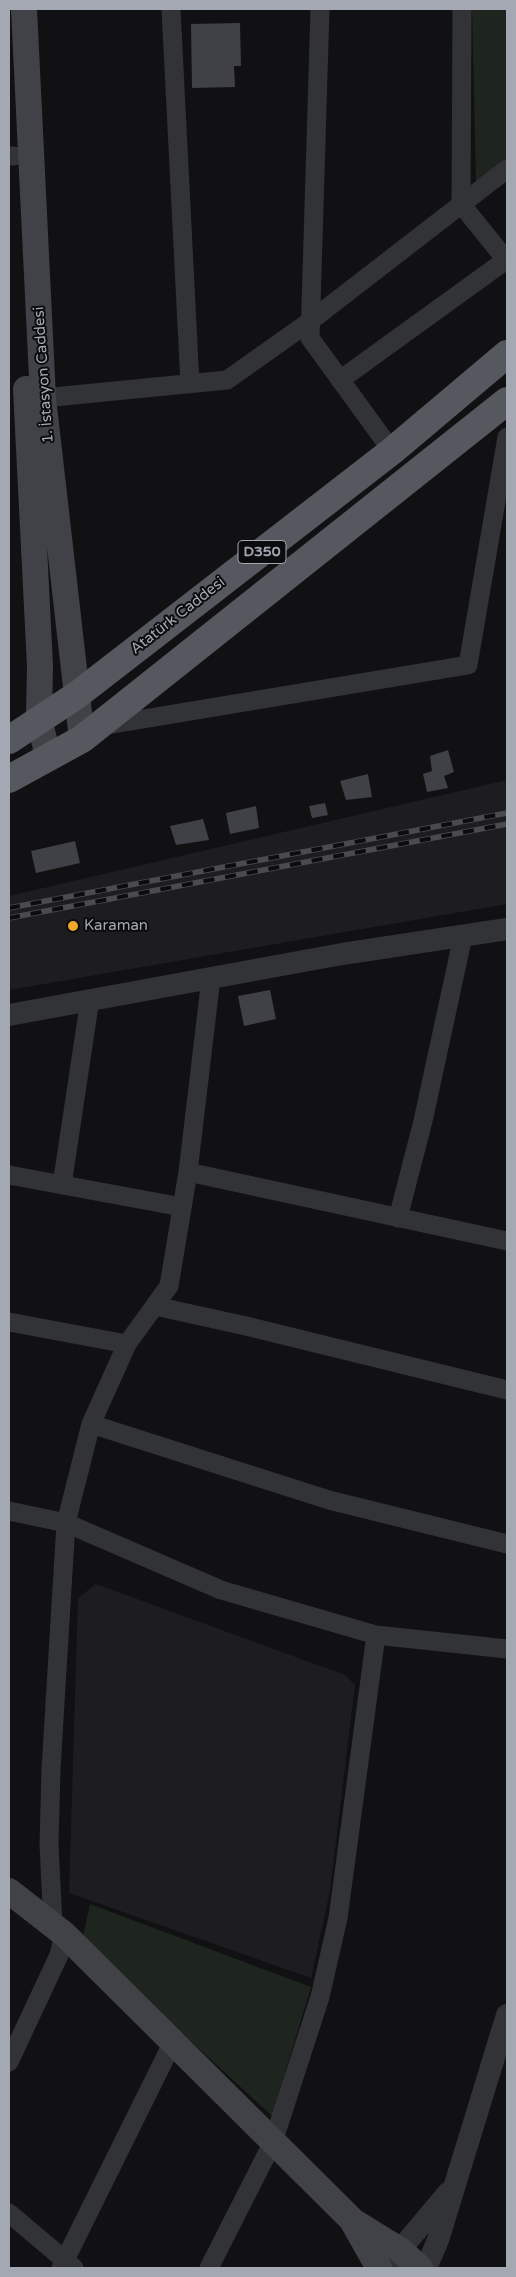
<!DOCTYPE html>
<html>
<head>
<meta charset="utf-8">
<style>
	body { margin:0 }
	#map { position:relative; width:516px; height:2277px; overflow:hidden; background:#111113; font-family:"Varela Round",sans-serif }
	canvas { display:block }
	.frame { position:absolute; inset:0; border:10px solid #a3a8b3; pointer-events:none }
</style>
</head>
<body>
<div id="map">
<canvas width="516" height="2277"></canvas>
<div class="frame"></div>
</div>
<script>
const ctx = document.querySelector('canvas').getContext('2d');
ctx.lineJoin = 'round';
function paint(path, color) { ctx.fillStyle = color; ctx.fill(path, 'evenodd'); }
const shape = rows => new Path2D(rows.map(r => 'M' + r).join(''));
function stroke(path, color, width, dash) { ctx.strokeStyle = color; ctx.lineWidth = width; ctx.lineCap = dash ? 'butt' : 'round'; ctx.setLineDash(dash || []); ctx.stroke(path); }
function label(font, color, halo, rows, align = 'center') {
  ctx.font = font + ' "Varela Round",sans-serif'; ctx.lineWidth = 4; ctx.setLineDash([]); ctx.textBaseline = 'middle'; ctx.strokeStyle = halo; ctx.fillStyle = color; for (const [text, x, y, turn = 0] of rows) {
    ctx.save(); ctx.translate(x, y); ctx.rotate((+turn || 0) * Math.PI / 180); ctx.textAlign = isNaN(turn) ? turn : align; if (halo) ctx.strokeText(text, 0, 0); ctx.fillText(text, 0, 0); ctx.restore();
  }
}
paint(shape([
	[507,780,507,904,9,990,9,896],
	[96,1584,345,1675,355,1685,330,1891,311,1978,69,1893,78,1598]
]), '#1d1d20');
paint(shape([
	[472,9,507,9,507,158,476,182],
	[90,1904,311,1987,272,2116,82,1941]
]), '#1e251e');
paint(shape([
	[240,23,241,66,234,66,235,87,192,88,191,24],
	[448,750,454,772,444,776,448,788,427,792,423,774,432,771,430,756],
	[368,774,372,797,346,800,340,781],
	[325,803,328,815,312,818,309,806],
	[256,806,259,828,230,834,226,813],
	[203,819,209,840,176,845,170,826],
	[75,841,80,863,36,873,31,851],
	[270,990,276,1019,244,1026,238,996]
]), '#404146');
stroke(shape([
	[171,9,190,384],
	[320,9,310,338,392,451],
	[462,9,461,204,507,261],
	[9,156,14,156],
	[340,380,506,260],
	[43,398,227,380,309,322,507,169],
	[101,726,468,665,507,437],
	[188,1172,507,1241],
	[9,1175,182,1207],
	[62,1185,90,999],
	[398,1218,423,1121,463,936],
	[155,1306,246,1326,507,1390],
	[9,1322,127,1344],
	[91,1424,329,1500,507,1544],
	[9,1511,66,1523,221,1590,376,1635,507,1649],
	[53,1925,49,1845,51,1769,66,1523,91,1424,127,1344,169,1286,188,1172,211,978],
	[9,2062,59,1955,64,1934],
	[9,2213,74,2268],
	[61,2268,173,2042],
	[209,2268,273,2142,320,1997,338,1918,376,1635]
]), '#323337', 19);
stroke(shape([
	[9,1015,342,954,507,929],
	[392,2268,400,2250,448,2193],
	[426,2268,438,2240,507,2015]
]), '#323337', 22);
stroke(shape([
	[24,9,43,398,82,739],
	[26,389,40,666,39,718,48,757],
	[9,1891,64,1934,353,2221,400,2250,420,2268],
	[353,2222,379,2268]
]), '#404247', 26);
stroke(shape([
	[9,740,77,695,392,451,507,354],
	[9,779,82,739,507,401]
]), '#56585f', 28);
const rail = shape([
	[9,908,507,813],
	[9,918,507,824]
]);
stroke(rail, '#494b50', 5.5);
stroke(rail, '#0c0c0e', 4, [11]);
for (const [x, y, r, color] of [
	[73,926,6,"#efa92d"]
]) { const dot = new Path2D(); dot.arc(x, y, r, 0, 2 * Math.PI); ctx.fillStyle = color; ctx.fill(dot); stroke(dot, '#0c0c0e', 2); }
for (const [x, y, w] of [
	[262,552,48]
]) { const box = new Path2D(); box.roundRect(x - w / 2, y - 11.5, w, 23, 4); ctx.fillStyle = '#0c0c0e'; ctx.fill(box); stroke(box, '#a3a8b3', 1); }
label('bold 14px', '#a3a8b3', null, [
	["D350",262,552]
]);
label('15px', '#a3a8b3', '#0c0c0e', [
	["1. İstasyon Caddesi",44,375,-94],
	["Atatürk Caddesi",178,616,-38]
]);
label('15px', '#a3a8b3', '#0c0c0e', [
	["Karaman",84,926]
], 'left');
</script>
</body>
</html>
